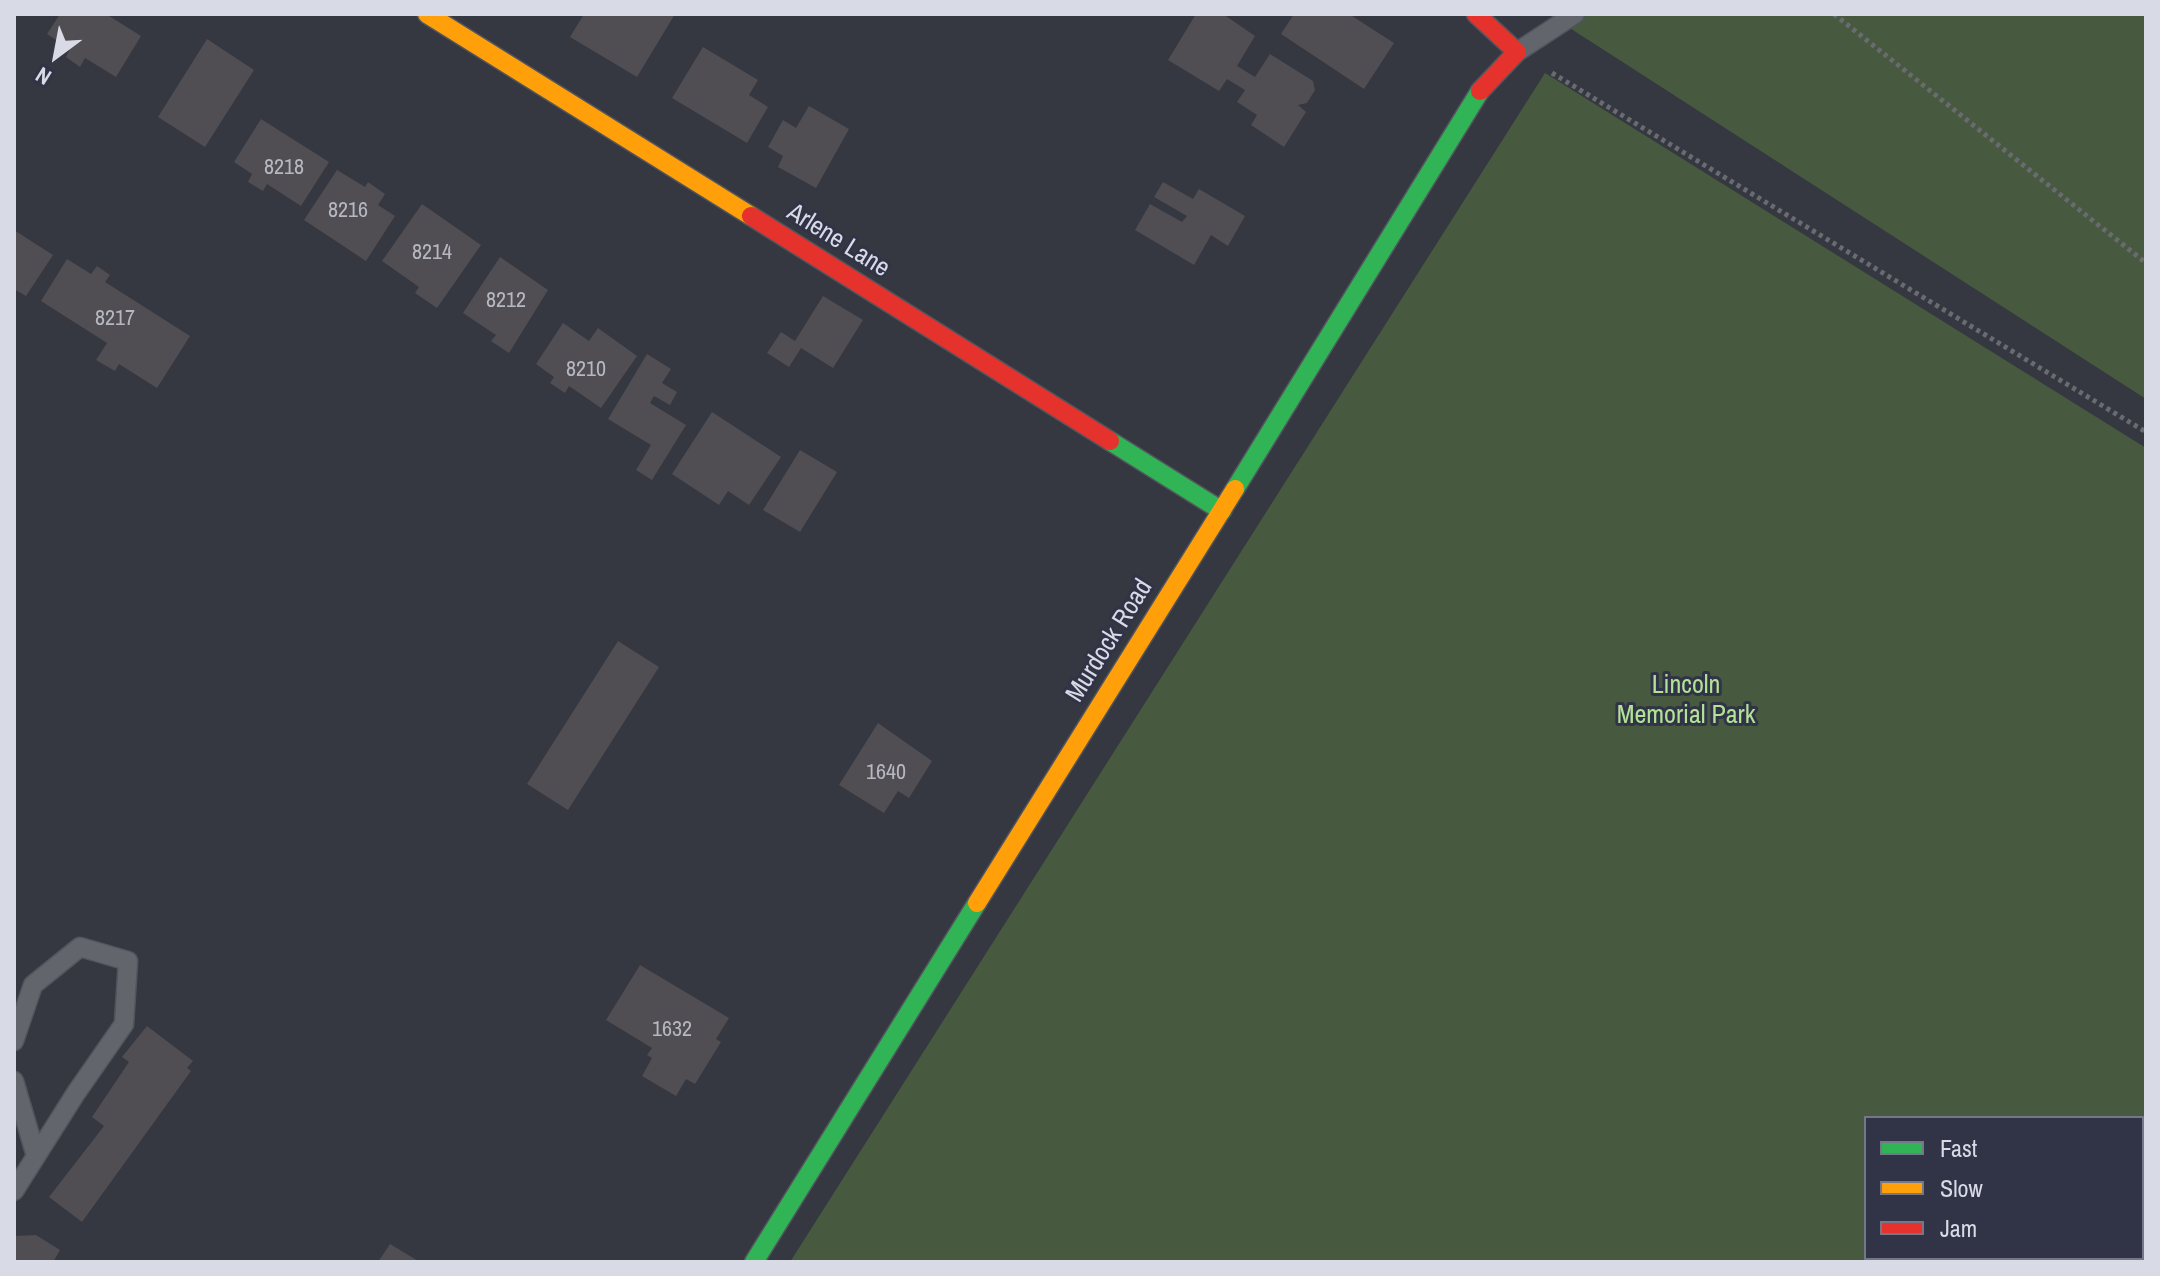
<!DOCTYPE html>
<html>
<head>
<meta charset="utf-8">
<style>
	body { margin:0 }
	#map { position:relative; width:2160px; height:1276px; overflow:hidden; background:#353841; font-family:"Archivo Narrow",sans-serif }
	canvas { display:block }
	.frame { position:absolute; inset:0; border:16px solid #d8dbe6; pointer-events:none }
	.legend { position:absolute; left:1864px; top:1116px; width:280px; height:144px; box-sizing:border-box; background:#303446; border:2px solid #737786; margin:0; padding:10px 14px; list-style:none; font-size:24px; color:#d8dbe6 }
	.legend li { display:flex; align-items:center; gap:16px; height:40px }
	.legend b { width:40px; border:2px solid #737786 }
	.north { position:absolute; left:16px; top:16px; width:80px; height:80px; -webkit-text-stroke:6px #303446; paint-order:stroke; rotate:212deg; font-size:22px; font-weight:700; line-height:32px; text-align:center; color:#d8dbe6 }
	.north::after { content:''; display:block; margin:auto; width:28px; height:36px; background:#d8dbe6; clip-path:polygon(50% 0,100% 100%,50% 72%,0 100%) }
</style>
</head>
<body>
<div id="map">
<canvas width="2160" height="1276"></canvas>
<div class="frame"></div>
<ul class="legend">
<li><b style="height:10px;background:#30b455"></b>Fast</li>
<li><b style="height:10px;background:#ff9f0a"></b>Slow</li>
<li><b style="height:10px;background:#e5322d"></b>Jam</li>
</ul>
<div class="north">N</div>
</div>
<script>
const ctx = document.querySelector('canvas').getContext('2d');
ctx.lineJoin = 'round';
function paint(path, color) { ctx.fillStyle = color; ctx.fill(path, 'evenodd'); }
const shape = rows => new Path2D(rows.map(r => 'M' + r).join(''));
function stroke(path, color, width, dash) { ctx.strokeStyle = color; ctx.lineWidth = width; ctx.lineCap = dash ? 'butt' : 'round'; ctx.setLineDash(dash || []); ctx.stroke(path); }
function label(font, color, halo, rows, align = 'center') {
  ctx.font = font + ' "Archivo Narrow",sans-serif'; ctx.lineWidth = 6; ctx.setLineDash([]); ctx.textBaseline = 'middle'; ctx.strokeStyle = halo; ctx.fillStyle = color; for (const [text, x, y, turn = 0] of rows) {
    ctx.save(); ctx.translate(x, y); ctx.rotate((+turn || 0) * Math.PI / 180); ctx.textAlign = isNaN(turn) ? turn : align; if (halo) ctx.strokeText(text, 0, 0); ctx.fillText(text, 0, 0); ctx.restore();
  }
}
paint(shape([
	[1548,14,2146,14,2146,399],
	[1545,73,2146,448,2146,1262,790,1262],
	[1866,1118,2142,1118,2142,1258,1866,1258]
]), '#47593f');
paint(shape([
	[60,14,106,14,141,36,116,77,85,58,80,67,66,57,70,49,47,34],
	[584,14,675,14,637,77,570,37],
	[1196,14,1223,14,1255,36,1237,66,1255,77,1270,54,1313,81,1315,90,1307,103,1298,105,1306,112,1284,147,1251,125,1257,115,1237,102,1245,90,1227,79,1219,91,1168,60],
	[1294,14,1349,14,1394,43,1364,89,1281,34],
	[207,39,254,70,205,147,158,117],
	[703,47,758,80,749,95,768,107,747,143,672,98],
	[809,106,849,129,816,188,778,167,783,156,768,147,783,120,796,128],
	[261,119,329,162,301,206,267,184,263,191,248,182,252,174,234,162],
	[337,170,365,187,368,182,385,194,378,205,395,216,366,261,304,220],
	[1163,182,1193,199,1199,189,1245,216,1228,246,1211,235,1194,265,1135,230,1150,204,1182,222,1187,216,1154,197],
	[422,204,481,245,437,308,415,293,419,287,382,261],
	[14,230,53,255,26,296,14,289],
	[500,257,548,290,509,353,491,341,496,335,463,313],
	[67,259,91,274,97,266,110,275,105,282,190,336,157,388,119,364,115,371,96,360,107,343,41,301],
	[823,296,863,320,833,368,801,348,789,367,767,353,781,332,795,341],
	[563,323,589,341,598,328,637,356,601,408,569,386,565,393,550,383,554,377,536,364],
	[647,354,671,369,662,383,677,392,670,405,654,396,650,403,686,425,652,480,636,470,651,445,608,419],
	[712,412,781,457,749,505,728,491,719,505,672,474],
	[800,450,837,472,800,532,763,510],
	[618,641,659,667,568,810,527,784],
	[878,723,932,761,909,798,898,791,884,813,839,785],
	[640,965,729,1018,716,1039,721,1042,695,1084,686,1079,676,1096,642,1076,652,1058,647,1055,652,1048,606,1020],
	[147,1026,193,1061,187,1068,191,1071,82,1222,49,1197,104,1126,92,1117,129,1062,122,1057],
	[36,1235,60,1250,53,1262,14,1262,14,1236],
	[390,1244,420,1262,378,1262]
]), '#504d53');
const lane = shape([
	[1517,52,1575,14],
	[14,1041,33,985,80,947,128,961,124,1024,76,1093,14,1191],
	[14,1081,36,1156]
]);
const fast = shape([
	[1110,441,1222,511],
	[1235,489,1480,91],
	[754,1262,977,903]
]);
const slow = shape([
	[427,14,751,216],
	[977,903,1235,489]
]);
const jam = shape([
	[1476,14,1517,52,1480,91],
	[751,216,1110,441]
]);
stroke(lane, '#52555d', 21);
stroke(fast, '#52555d', 21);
stroke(slow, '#52555d', 21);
stroke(jam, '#52555d', 21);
stroke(shape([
	[1834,14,2146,263],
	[1552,73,2146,432]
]), '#696b71', 5, [4, 4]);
stroke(lane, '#63656c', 18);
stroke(fast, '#30b455', 18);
stroke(slow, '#ff9f0a', 18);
stroke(jam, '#e5322d', 18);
label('22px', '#b6b8c1', null, [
	["8218",284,168],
	["8216",348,211],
	["8214",432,253],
	["8212",506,301],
	["8217",115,319],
	["8210",586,370],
	["1640",886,773],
	["1632",672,1030]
]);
label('26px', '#d8dbe6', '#303446', [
	["Arlene Lane",838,241,32],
	["Murdock Road",1110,641,-58]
]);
label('26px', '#b3e296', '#303446', [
	["Lincoln",1686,686],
	["Memorial Park",1686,716]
]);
</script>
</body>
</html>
